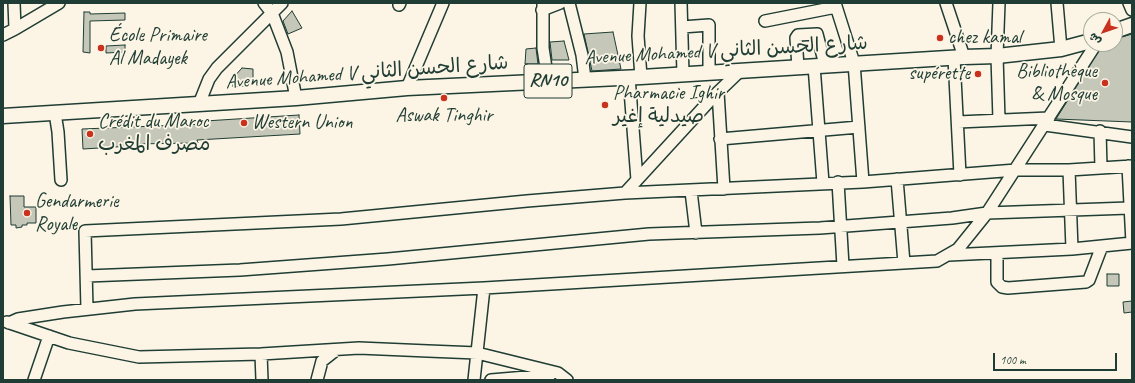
<!DOCTYPE html>
<html>
<head>
<meta charset="utf-8">
<style>
	body { margin:0 }
	#map { position:relative; width:1135px; height:383px; overflow:hidden; background:#fcf5e5; font-family:Caveat,"Playpen Sans Arabic",sans-serif }
	canvas { display:block }
	.frame { position:absolute; inset:0; border:4px solid #1f3d34; pointer-events:none }
	.north { position:absolute; left:1083px; top:12px; width:40px; height:40px; box-sizing:border-box; background:#fcf5e5; border:1px solid #a4ab9e; border-radius:50%; rotate:230deg; font-size:11px; font-weight:700; line-height:16px; text-align:center; color:#1f3d34 }
	.north::after { content:''; display:block; margin:auto; width:14px; height:18px; background:#c8321e; clip-path:polygon(50% 0,100% 100%,50% 72%,0 100%) }
	.scale { position:absolute; left:993px; top:353px; width:124px; height:18px; box-sizing:border-box; border:2px solid #1f3d34; border-top:0; padding-left:5px; font-size:12px; line-height:14px; white-space:nowrap; color:#1f3d34; -webkit-text-stroke:3px #fcf5e5; paint-order:stroke }
</style>
</head>
<body>
<div id="map">
<canvas width="1135" height="383"></canvas>
<div class="frame"></div>
<div class="north">ش</div>
<div class="scale">100 m</div>
</div>
<script>
const ctx = document.querySelector('canvas').getContext('2d');
ctx.lineJoin = 'round';
function paint(path, color) { ctx.fillStyle = color; ctx.fill(path, 'evenodd'); }
const shape = rows => new Path2D(rows.map(r => 'M' + r).join(''));
function stroke(path, color, width, dash) { ctx.strokeStyle = color; ctx.lineWidth = width; ctx.lineCap = dash ? 'butt' : 'round'; ctx.setLineDash(dash || []); ctx.stroke(path); }
function label(font, color, halo, rows, align = 'center') {
  ctx.font = font + ' Caveat,"Playpen Sans Arabic",sans-serif'; ctx.lineWidth = 3.5; ctx.setLineDash([]); ctx.textBaseline = 'middle'; ctx.strokeStyle = halo; ctx.fillStyle = color; for (const [text, x, y, turn = 0] of rows) {
    ctx.save(); ctx.translate(x, y); ctx.rotate((+turn || 0) * Math.PI / 180); ctx.textAlign = isNaN(turn) ? turn : align; if (halo) ctx.strokeText(text, 0, 0); ctx.fillText(text, 0, 0); ctx.restore();
  }
}
const building = shape([
	[292,11,302,28,288,34,283,21,292,11],
	[84,12,90,12,90,14,125,13,125,20,90,21,90,53,83,52,84,12],
	[613,32,621,69,592,71,584,34,613,32],
	[1132,34,1132,122,1056,119,1103,44,1115,44,1115,39,1132,34],
	[564,41,569,60,552,60,550,42,564,41],
	[125,45,125,52,106,53,106,46,125,45],
	[536,48,538,64,525,64,526,49,536,48],
	[242,68,253,69,253,85,233,87,232,79,242,68],
	[299,115,300,134,197,140,198,143,131,144,131,146,83,149,82,129,205,124,205,121,299,115],
	[10,196,24,196,24,207,36,207,36,223,27,223,27,225,22,225,22,227,16,228,16,225,11,225,10,196],
	[1107,274,1119,274,1119,286,1107,286,1107,274],
	[1132,301,1132,312,1124,313,1123,302,1132,301]
]);
paint(building, '#c5c7b9');
stroke(building, '#1f3d34', 1);
const minor = shape([
	[264,3,272,13,287,52,296,98],
	[543,3,543,48,548,81],
	[569,3,582,55,585,79],
	[640,3,638,36,641,77],
	[681,3,683,74],
	[835,3,854,63,863,182],
	[946,3,964,57],
	[1057,3,1061,49],
	[1129,3,1132,10],
	[399,5,400,3],
	[542,10,560,3],
	[765,21,836,7],
	[682,27,709,25,709,73],
	[15,29,59,3],
	[3,35,15,29,14,3],
	[954,58,960,175],
	[814,66,823,183],
	[798,67,796,38,798,35,817,34,825,65],
	[629,77,637,180],
	[407,88,443,3],
	[718,92,724,189],
	[199,104,209,79,217,68,282,3],
	[55,113,58,132,61,180],
	[999,120,997,56,999,3],
	[958,122,1049,118],
	[1045,125,1132,137],
	[1100,131,1101,168],
	[720,139,859,127],
	[1128,166,1132,243],
	[1069,170,1072,249],
	[897,179,904,263],
	[838,182,843,266],
	[691,191,696,233],
	[625,193,714,96,741,70],
	[997,253,997,282,1002,287,1008,288,1086,282,1089,280,1102,246],
	[949,255,1072,249,1132,243],
	[87,276,240,270,388,259,649,234,820,228,952,218,987,213,1129,208],
	[87,309,85,231,341,219,527,201,625,193,863,182,1016,170,1069,170,1132,166],
	[7,322,69,343,139,357,261,354,359,348,428,351,477,353,558,373,567,380],
	[9,323,18,319,63,312,135,304,484,288,937,261,958,249,987,213,1096,44],
	[261,354,262,380],
	[34,380,49,336],
	[317,380,322,361,336,350],
	[474,380,484,288],
	[491,380,550,375]
]);
const major = shape([
	[1115,31,1132,25],
	[3,116,296,98,407,88,641,77,964,57,997,56,1061,49,1091,41]
]);
stroke(minor, '#1f3d34', 14);
stroke(major, '#1f3d34', 17);
stroke(minor, '#fcf5e5', 11);
stroke(major, '#fcf5e5', 14);
for (const [x, y, r, color] of [
	[940,38,4,"#c8321e"],
	[101,48,4,"#c8321e"],
	[978,74,4,"#c8321e"],
	[1105,83,4,"#c8321e"],
	[444,98,4,"#c8321e"],
	[605,105,4,"#c8321e"],
	[244,123,4,"#c8321e"],
	[90,134,4,"#c8321e"],
	[27,213,4,"#c8321e"]
]) { const dot = new Path2D(); dot.arc(x, y, r, 0, 2 * Math.PI); ctx.fillStyle = color; ctx.fill(dot); stroke(dot, '#fcf5e5', 1.5); }
for (const [x, y, w] of [
	[548,81,48]
]) { const box = new Path2D(); box.roundRect(x - w / 2, y - 17, w, 34, 3); ctx.fillStyle = '#fcf5e5'; ctx.fill(box); stroke(box, '#1f3d34', 1); }
label('bold 19px', '#1f3d34', null, [
	["RN10",548,81]
]);
label('20px', '#1f3d34', '#fcf5e5', [
	["École Primaire",109,36],
	["Al Madayek",109,59],
	["chez kamal",948,38],
	["Bibliothèque",1097,72,"right"],
	["& Mosque",1097,95,"right"],
	["supérette",970,74,"right"],
	["Pharmacie Ighir",613,94],
	["صيدلية إغير",613,117],
	["Aswak Tinghir",444,116,"center"],
	["Crédit du Maroc",98,122],
	["مصرف المغرب",98,145],
	["Western Union",252,123],
	["Gendarmerie",35,202],
	["Royale",35,225]
], 'left');
label('20px', '#1f3d34', '#fcf5e5', [
	["Avenue Mohamed V شارع الحسن الثاني",726,51,-3],
	["Avenue Mohamed V شارع الحسن الثاني",367,73,-4]
]);
</script>
</body>
</html>
